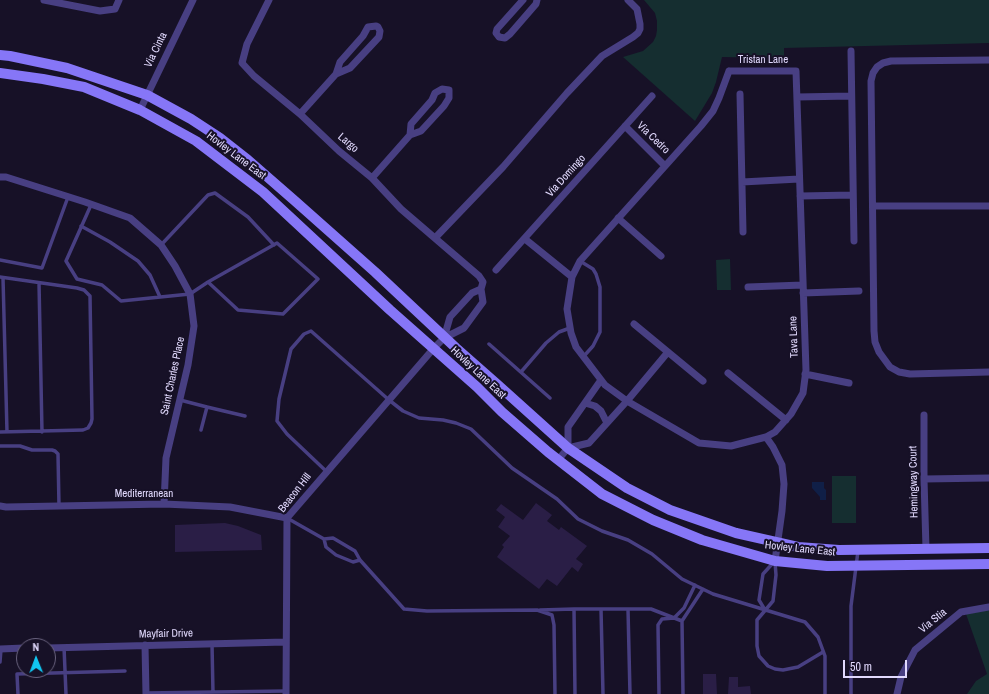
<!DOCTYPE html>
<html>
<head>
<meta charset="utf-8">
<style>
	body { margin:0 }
	#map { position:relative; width:989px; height:694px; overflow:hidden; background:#171127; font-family:"Archivo Narrow",sans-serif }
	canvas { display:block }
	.north { position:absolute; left:16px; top:638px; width:40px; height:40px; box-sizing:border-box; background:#171127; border:1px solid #68617d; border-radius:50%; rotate:359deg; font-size:11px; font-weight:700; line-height:16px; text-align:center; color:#e1d9fd }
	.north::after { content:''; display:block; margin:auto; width:14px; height:18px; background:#11c5f0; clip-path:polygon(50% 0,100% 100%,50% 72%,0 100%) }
	.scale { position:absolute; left:843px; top:660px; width:64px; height:18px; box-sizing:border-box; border:2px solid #e1d9fd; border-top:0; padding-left:5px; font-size:12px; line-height:14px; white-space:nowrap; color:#e1d9fd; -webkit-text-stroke:3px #171127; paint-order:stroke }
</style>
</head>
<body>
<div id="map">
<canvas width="989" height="694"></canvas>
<div class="north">N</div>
<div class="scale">50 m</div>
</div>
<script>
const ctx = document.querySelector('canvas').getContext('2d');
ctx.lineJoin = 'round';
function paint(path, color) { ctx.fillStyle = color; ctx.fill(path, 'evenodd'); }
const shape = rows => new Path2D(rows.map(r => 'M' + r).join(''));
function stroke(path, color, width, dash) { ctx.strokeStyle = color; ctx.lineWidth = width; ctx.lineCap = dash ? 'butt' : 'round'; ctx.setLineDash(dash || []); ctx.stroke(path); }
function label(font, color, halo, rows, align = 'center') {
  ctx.font = font + ' "Archivo Narrow",sans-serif'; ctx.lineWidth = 4; ctx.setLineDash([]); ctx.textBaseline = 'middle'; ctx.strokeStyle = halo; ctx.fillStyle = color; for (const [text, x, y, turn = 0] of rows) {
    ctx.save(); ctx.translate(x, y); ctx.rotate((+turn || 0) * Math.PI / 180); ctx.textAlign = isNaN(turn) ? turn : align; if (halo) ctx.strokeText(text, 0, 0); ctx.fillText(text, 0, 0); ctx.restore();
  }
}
paint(shape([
	[644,0,989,0,989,43,784,48,784,55,781,58,722,57,716,82,712,93,695,121,623,57,643,51,653,42,656,36,657,30,657,21,655,13],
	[730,259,731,290,717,290,716,260],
	[832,476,856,476,856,523,832,523],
	[989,610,989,694,967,694,976,681,987,674,966,614]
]), '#152e30');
paint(shape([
	[812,482,824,482,824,488,826,490,826,500,820,500,820,497,812,488]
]), '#101f47');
paint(shape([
	[536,503,552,515,547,521,559,530,561,527,587,546,576,559,583,564,578,572,572,567,557,586,547,579,539,589,497,557,504,547,502,545,510,536,498,527,505,517,496,510,501,504,523,520],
	[225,523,238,526,261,535,262,550,175,552,175,525],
	[703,674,716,674,717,694,703,694],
	[729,677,738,677,738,687,750,686,751,694,728,694]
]), '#2a1e46');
stroke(shape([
	[91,205,66,261,77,279,102,285,121,301,190,294,208,282,277,243,318,279,283,314,238,310,208,282],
	[81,226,110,242,138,261,150,275,160,297],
	[161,245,208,195,215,193,248,217,274,245],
	[0,260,42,268,68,197],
	[580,261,593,269,596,274,600,287,600,332,593,346,584,356],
	[0,277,77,288,84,290,90,296,92,419,91,423,88,428,83,430,0,432],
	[3,278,7,432],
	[39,283,42,432],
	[489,344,550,398],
	[521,372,546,343,559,332,570,328],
	[180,400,207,407,201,430],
	[207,407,245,416],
	[0,446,20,446,32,450,52,450,55,451,58,454,59,506],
	[327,472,287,434,277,421,279,399,291,349,304,334,311,331,389,400,403,411,419,418,443,420,456,423,471,429,512,468,557,499,578,519,602,531,628,540,652,554,682,579,713,594,805,622,818,637,825,656,825,694],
	[287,518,324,539],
	[360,560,353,562,336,555,326,547,324,539,333,538,355,551,360,560,404,609,427,611,537,610,552,615,554,625,555,694],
	[775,562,776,575,773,601,757,620,757,646,759,656,768,666,775,669,783,670,798,667,823,652],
	[601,609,603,694],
	[628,609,630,694],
	[540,610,574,609],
	[765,610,759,600,763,574,773,563],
	[212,644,213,693],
	[64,647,66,694],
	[0,662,1,649],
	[146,693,286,691],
	[18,694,17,674,125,671],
	[575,694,574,609,651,609,682,621],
	[659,694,658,625,662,619,674,618,684,608,695,585],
	[683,694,682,621,703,589],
	[851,694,851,606,858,551]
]), '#483f82', 3.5);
stroke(shape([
	[44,0,100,11,115,9,119,0],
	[269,0,247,44,242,63,254,76,300,114,339,151,372,178,401,209,479,276,483,282,481,289],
	[523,0,497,29,496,33,499,37,505,38,510,34,536,4,537,0],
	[851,51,854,241],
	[989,60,891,61,883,63,877,67,873,73,871,81,874,331,875,342,879,352,890,367,899,372,910,374,989,372],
	[729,71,796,71,806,370,803,393,791,414,775,432,766,437,731,446,699,443,627,401,605,385,576,347,571,333,567,309,572,277,580,261,701,126,713,111,719,98,729,71],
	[740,94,743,232],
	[797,97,851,96],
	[140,110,193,0],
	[300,114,336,74,350,68,379,37,380,31,378,27,376,26,368,27,363,36,340,62,336,74],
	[625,126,665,166],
	[0,177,6,177,85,202,130,218,161,245,175,266,190,294,194,326,188,365,166,458,164,504],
	[372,178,410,135,421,131,444,106,449,98,449,90,442,89,435,93,432,100,411,124,410,135],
	[742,182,799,179],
	[800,196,853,195],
	[873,206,989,206],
	[618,218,661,256],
	[435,238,503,167,567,93,602,56,633,37,638,33,640,29,640,24,637,9,628,0],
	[525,239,572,277],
	[496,270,652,96],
	[748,287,803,285],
	[481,289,483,302,464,328,444,338,450,317,472,293,481,289],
	[803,293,859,291],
	[634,324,703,381],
	[728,373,786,420],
	[805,374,849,383],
	[585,403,595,406,601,411,607,423],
	[924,415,924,479,926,549],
	[766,437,773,447,782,465,784,484,782,511,775,561],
	[568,448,568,427,601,380],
	[558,460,568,448,589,443,627,401,668,352],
	[924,479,989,478],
	[0,506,6,507,164,504,230,507,287,518],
	[145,645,146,694],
	[48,648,285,642],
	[0,649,24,648],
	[286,694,287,518,434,348,444,338],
	[897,694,901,677,915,650,961,612,989,607]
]), '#483f82', 7);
stroke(shape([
	[0,55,10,56,67,68,147,95,191,119,220,138,248,160,295,201,375,272,456,348,498,385,568,448,627,488,670,510,736,533,798,547,839,550,989,548],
	[0,73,43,79,84,87,140,110,196,141,263,192,390,310,477,387,502,412,548,452,602,494,653,520,702,540,775,561,827,566,989,564]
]), '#8676f7', 10);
label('11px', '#e1d9fd', '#171127', [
	["Via Cinta",156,50,-64],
	["Tristan Lane",763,60],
	["Via Cedro",653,138,44],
	["Largo",348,143,41],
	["Hovley Lane East",236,156,37],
	["Via Domingo",566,176,-48],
	["Tava Lane",794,337,-92],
	["Hovley Lane East",478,373,43],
	["Saint Charles Place",173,376,-78],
	["Hemingway Court",914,482,-91],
	["Beacon Hill",295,493,-52],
	["Mediterranean",144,494],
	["Hovley Lane East",800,549,6],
	["Via Stia",933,621,-39],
	["Mayfair Drive",166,634,-1]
]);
</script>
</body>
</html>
